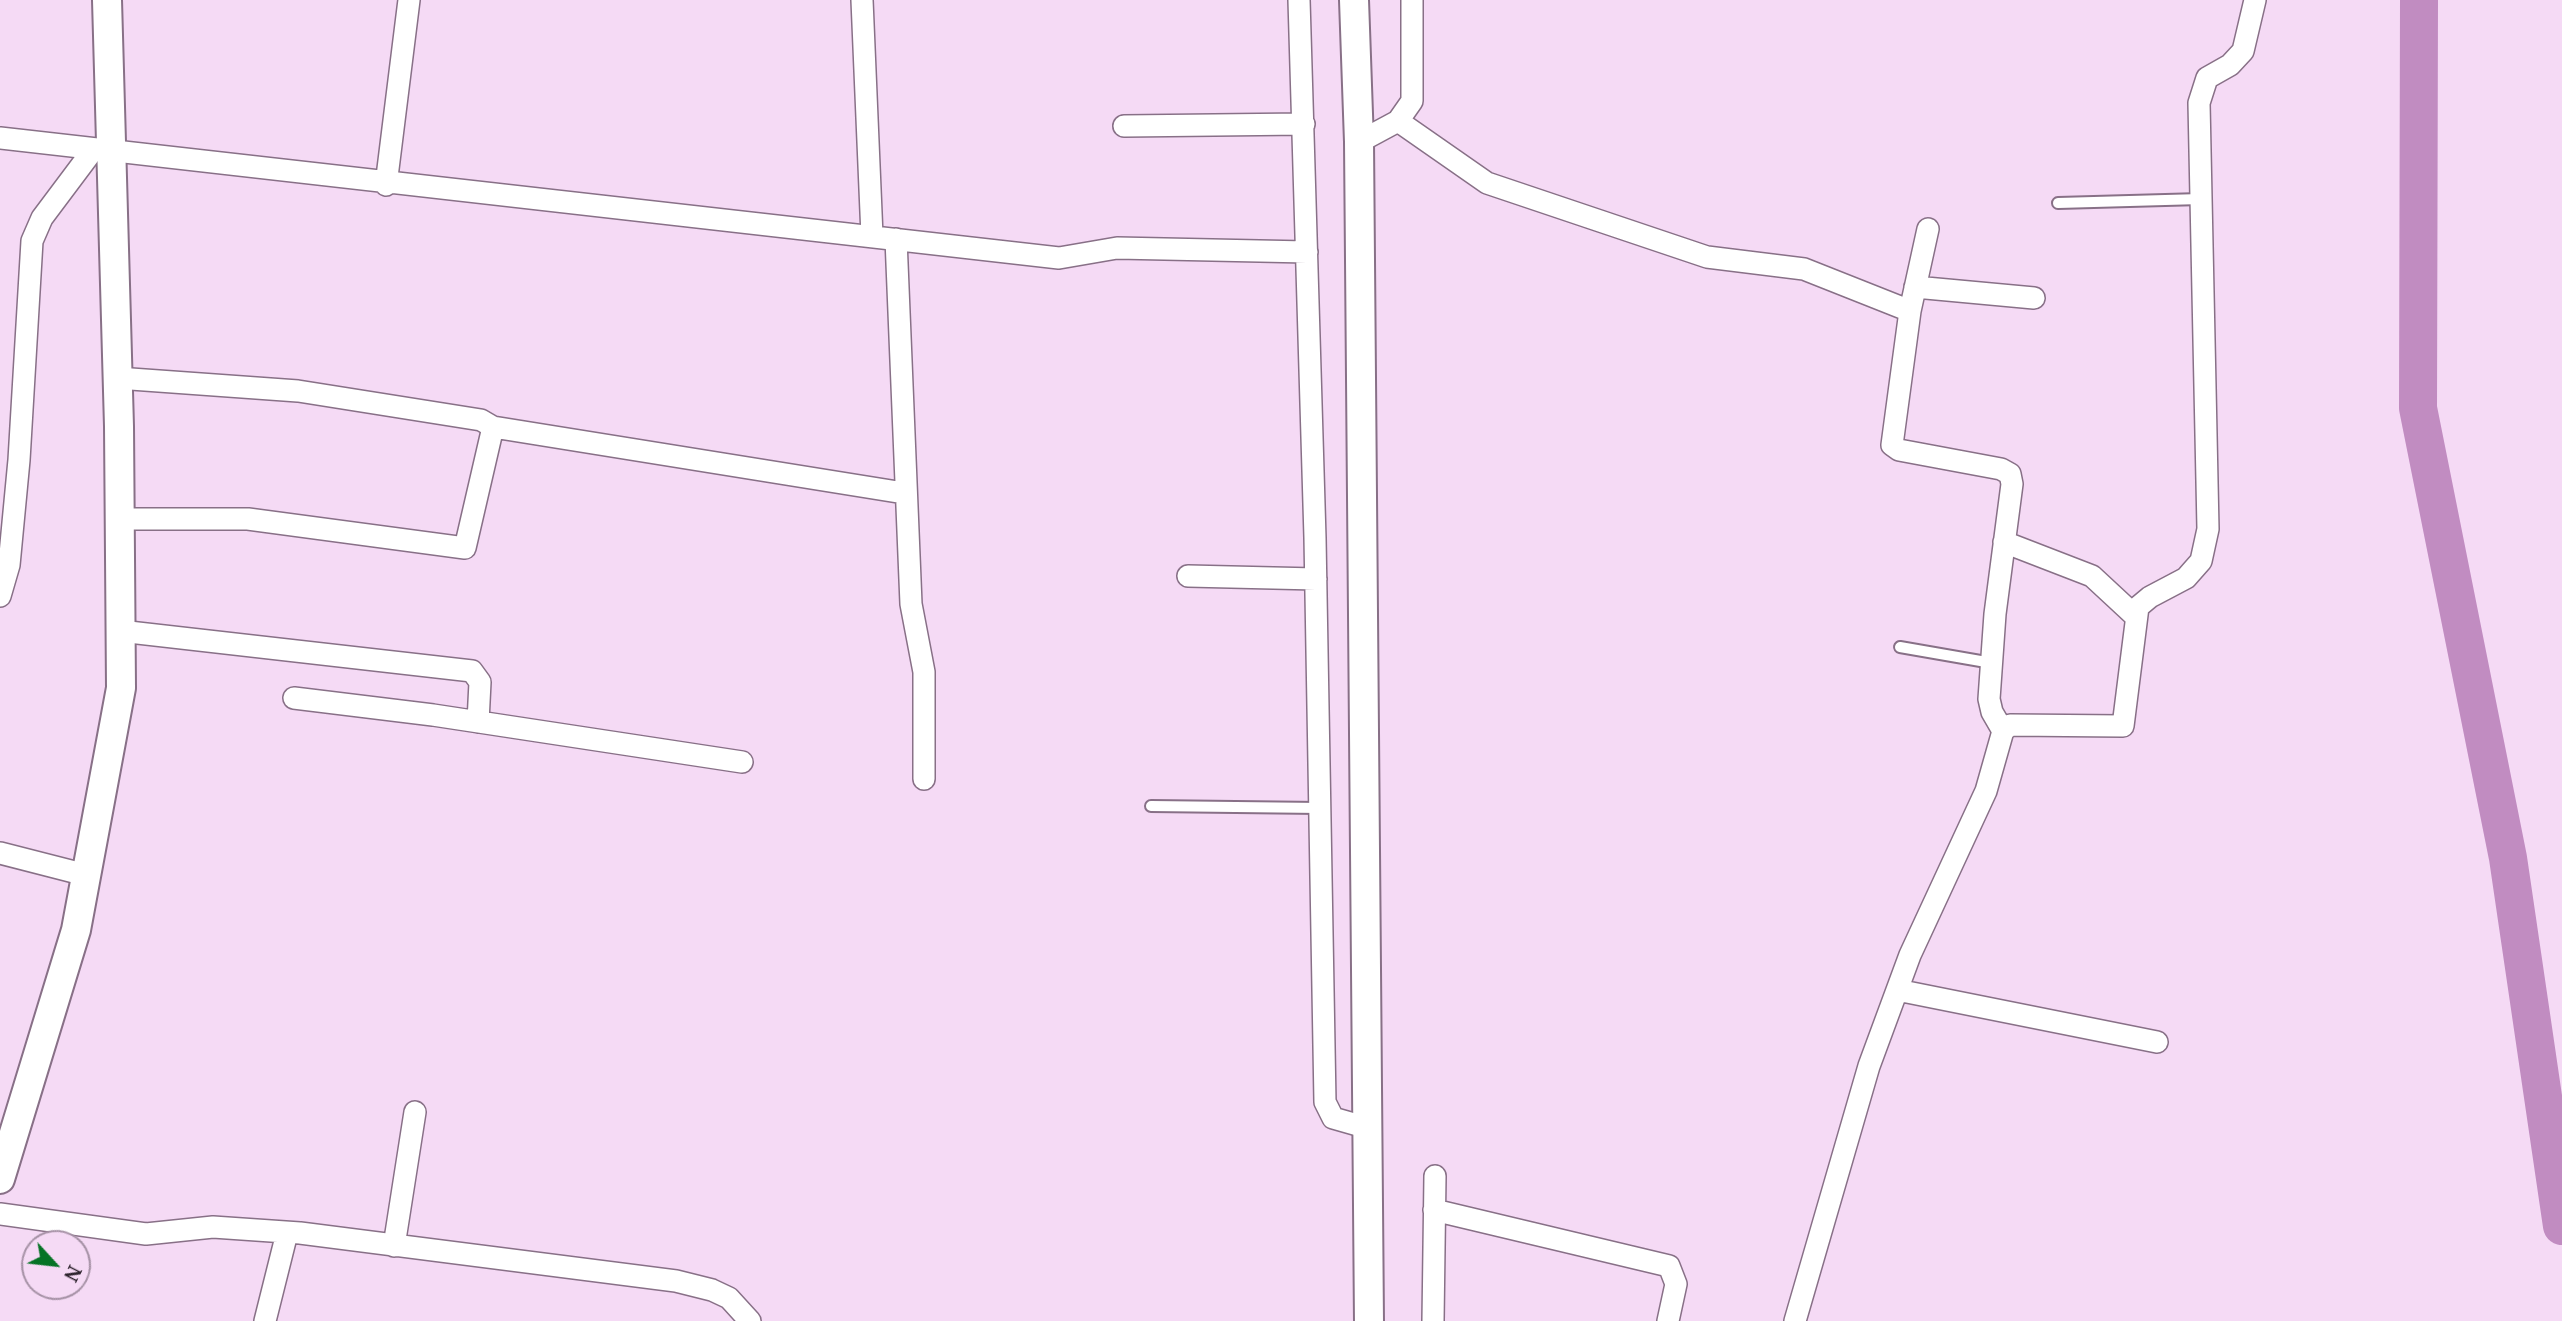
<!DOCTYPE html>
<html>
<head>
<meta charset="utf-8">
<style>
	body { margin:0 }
	#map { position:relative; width:2562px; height:1321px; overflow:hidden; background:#f5daf5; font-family:"Noto Serif",serif }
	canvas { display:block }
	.north { position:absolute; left:21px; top:1230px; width:70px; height:70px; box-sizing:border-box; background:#f5daf5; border:2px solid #a591a5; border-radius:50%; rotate:117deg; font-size:19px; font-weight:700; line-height:28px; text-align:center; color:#2d232d }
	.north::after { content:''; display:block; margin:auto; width:24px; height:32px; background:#057325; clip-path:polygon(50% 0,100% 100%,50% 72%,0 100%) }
</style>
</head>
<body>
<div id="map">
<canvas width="2562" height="1321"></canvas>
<div class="north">N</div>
</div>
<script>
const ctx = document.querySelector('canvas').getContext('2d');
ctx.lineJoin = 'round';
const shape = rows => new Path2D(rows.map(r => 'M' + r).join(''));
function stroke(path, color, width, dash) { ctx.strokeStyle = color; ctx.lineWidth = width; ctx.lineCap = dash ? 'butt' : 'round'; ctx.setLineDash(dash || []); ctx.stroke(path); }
stroke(shape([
	[2419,0,2418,408,2508,858,2562,1226]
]), '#c18cc1', 38);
const service = shape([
	[2058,203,2201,199],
	[1900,647,1992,663],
	[1151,806,1320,808]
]);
const minor = shape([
	[862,0,872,236],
	[1299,0,1315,538,1325,1102,1333,1118,1368,1128],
	[1398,121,1487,183,1707,257,1804,269,1910,311],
	[1124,126,1304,124],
	[0,138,1059,258,1117,248,1307,252],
	[1359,142,1398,121,1412,101,1412,0],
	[386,185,409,0],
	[1928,229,1910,311,1892,445,1899,450,2001,469,2010,474,2012,484,1995,614,1989,699,1992,712,2003,731],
	[896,239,911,604,924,672,924,779],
	[1915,287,2034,298],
	[117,378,298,391,481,420,493,427,904,493],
	[119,519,248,519,465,548,493,427],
	[2004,542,2092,576,2134,615],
	[1188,576,1316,579],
	[0,596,9,565,19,460,32,241,42,218,93,150],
	[120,631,472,671,480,682,478,722],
	[294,698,433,715,742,762],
	[0,853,86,875],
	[1897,990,2157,1042],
	[1434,1210,1669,1266,1676,1284,1668,1321],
	[0,1214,146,1234,213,1227,300,1233,676,1281,712,1290,729,1298,750,1321],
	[394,1246,415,1112],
	[265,1321,287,1233],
	[1433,1321,1435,1176],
	[1795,1321,1869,1066,1910,955,1986,791,2003,731,2010,725,2123,726,2138,607,2150,597,2186,578,2201,561,2208,529,2199,103,2207,78,2230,65,2243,51,2255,0]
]);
const tertiary = shape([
	[1354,0,1359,142,1369,1321],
	[0,1179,76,930,121,688,119,426,107,0]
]);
stroke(service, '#887087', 14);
stroke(minor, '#887087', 24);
stroke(tertiary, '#887087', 32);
stroke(service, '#fff', 10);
stroke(minor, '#fff', 21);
stroke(tertiary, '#fff', 28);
</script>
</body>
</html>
